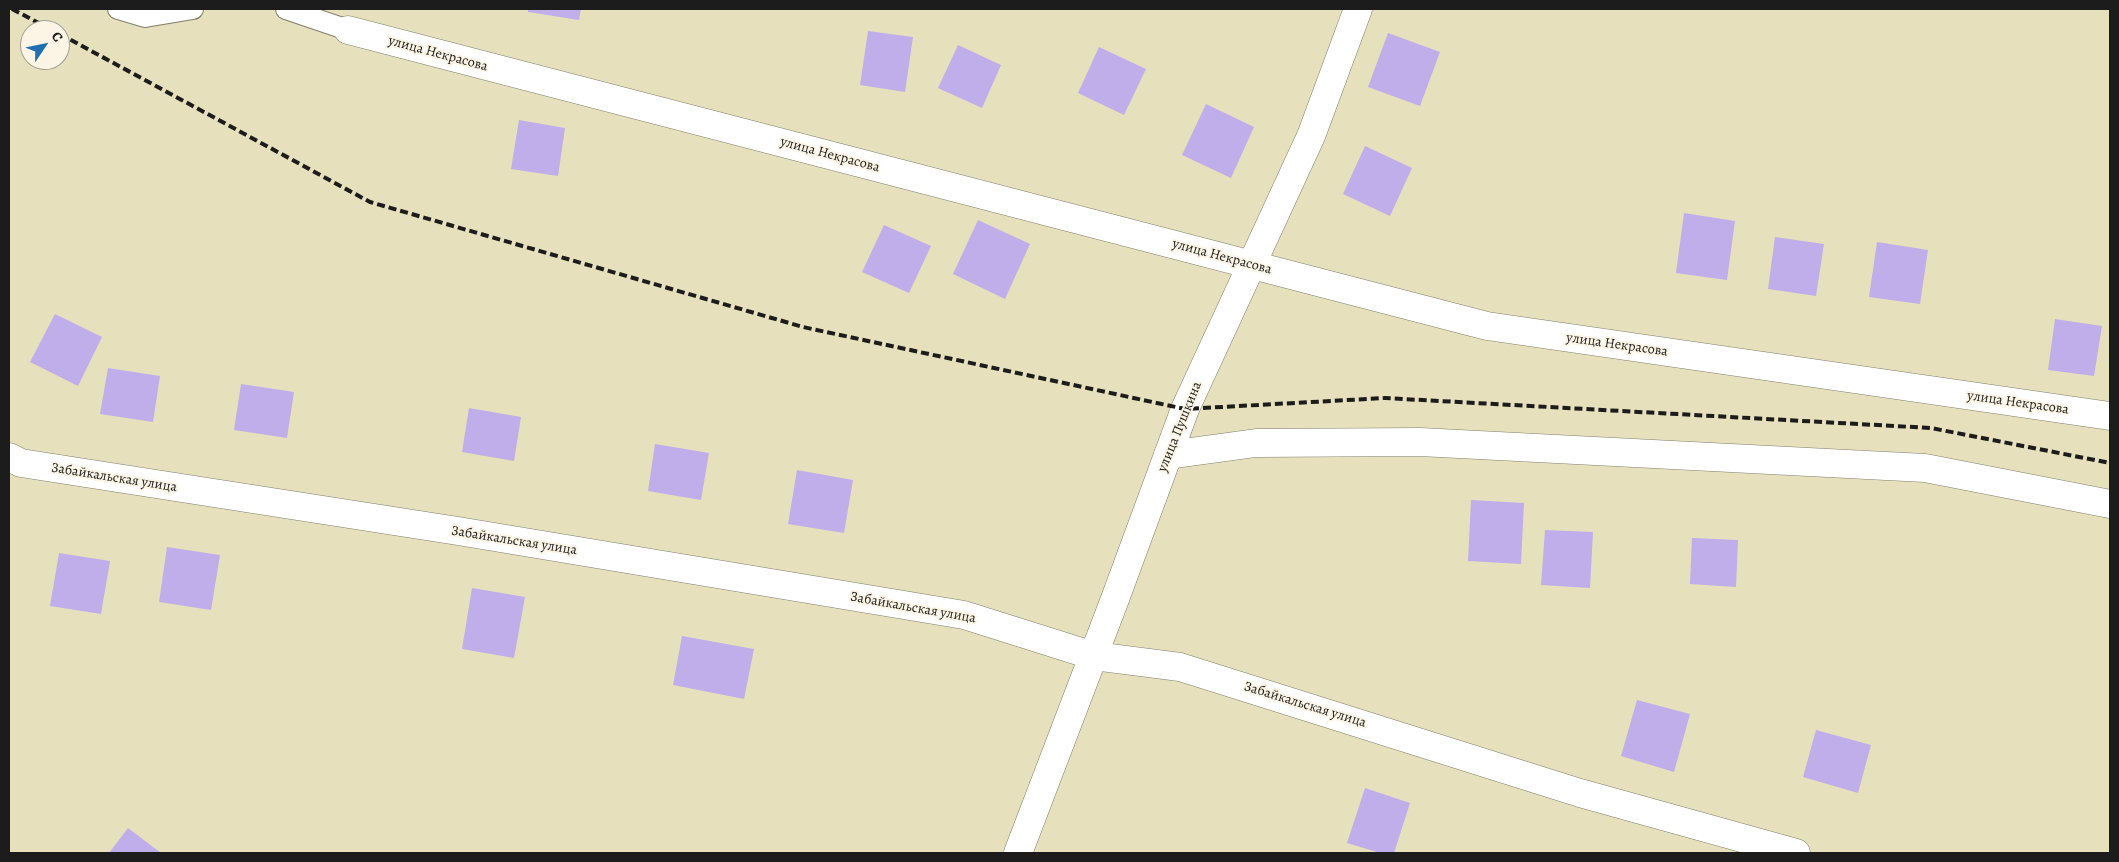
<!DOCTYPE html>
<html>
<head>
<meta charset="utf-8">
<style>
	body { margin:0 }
	#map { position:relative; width:2119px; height:862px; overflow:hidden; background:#e7e0bc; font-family:Alegreya,serif }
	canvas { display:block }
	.frame { position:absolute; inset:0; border:10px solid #1c1c1c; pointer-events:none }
	.north { position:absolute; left:20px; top:20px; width:50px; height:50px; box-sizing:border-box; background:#fcf5e5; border:1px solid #a29e95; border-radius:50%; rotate:56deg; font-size:14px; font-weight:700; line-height:20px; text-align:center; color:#1c1c1c }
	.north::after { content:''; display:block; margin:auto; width:18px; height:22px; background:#1f6fb2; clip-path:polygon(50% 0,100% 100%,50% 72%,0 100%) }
</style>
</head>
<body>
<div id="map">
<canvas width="2119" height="862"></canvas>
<div class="frame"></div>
<div class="north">С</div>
</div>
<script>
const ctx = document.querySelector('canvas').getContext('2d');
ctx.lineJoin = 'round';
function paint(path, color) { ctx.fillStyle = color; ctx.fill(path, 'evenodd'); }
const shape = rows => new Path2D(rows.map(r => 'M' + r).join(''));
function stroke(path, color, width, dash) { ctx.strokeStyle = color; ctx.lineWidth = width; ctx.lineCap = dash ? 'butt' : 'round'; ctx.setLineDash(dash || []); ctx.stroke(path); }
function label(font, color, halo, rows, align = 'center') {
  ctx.font = font + ' Alegreya,serif'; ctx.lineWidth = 4; ctx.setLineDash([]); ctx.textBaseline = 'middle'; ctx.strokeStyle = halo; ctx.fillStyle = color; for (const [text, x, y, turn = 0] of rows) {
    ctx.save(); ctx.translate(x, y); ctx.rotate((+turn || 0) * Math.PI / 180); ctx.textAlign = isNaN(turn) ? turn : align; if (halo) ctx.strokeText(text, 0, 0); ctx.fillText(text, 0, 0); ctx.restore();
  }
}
paint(shape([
	[528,9,581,9,579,20,528,12],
	[868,31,913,37,905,92,860,85],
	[1388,33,1440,52,1420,106,1368,87],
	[958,45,1001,65,982,108,938,88],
	[1099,47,1146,69,1124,115,1078,93],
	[1206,104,1254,127,1231,178,1182,155],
	[519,120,565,128,558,176,511,169],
	[1365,146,1412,168,1390,216,1343,194],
	[1684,213,1735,221,1727,280,1676,273],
	[978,220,1030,244,1005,299,953,274],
	[884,225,931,246,909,293,862,272],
	[1775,237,1824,244,1816,296,1768,289],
	[1877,242,1928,250,1920,304,1869,297],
	[55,314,102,337,78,386,30,362],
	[2055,319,2102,326,2094,376,2048,370],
	[108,368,160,376,153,422,100,414],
	[241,384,294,392,287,438,234,430],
	[469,408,521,417,514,461,462,452],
	[655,444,709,453,701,500,648,491],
	[797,470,853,480,844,533,788,524],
	[1471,500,1524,503,1521,564,1468,561],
	[1545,530,1593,532,1590,588,1541,585],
	[1692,538,1738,540,1736,587,1690,584],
	[167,547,220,555,211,610,159,602],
	[59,553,110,561,101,614,50,606],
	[472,588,525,597,514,658,462,649],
	[682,636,754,649,744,699,673,685],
	[1637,700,1690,714,1674,772,1621,756],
	[1816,730,1871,745,1858,793,1803,777],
	[1365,788,1410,803,1394,853,1380,853,1347,843],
	[128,828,161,853,109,853]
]), '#bfaeea');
const service = shape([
	[118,9,145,17,193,9],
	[286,9,348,30]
]);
const minor = shape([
	[348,30,1487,326,2110,416],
	[1168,455,1256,443,1420,442,1925,468,2110,504],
	[9,457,21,463,458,531,964,615,1094,656,1180,667,1580,793,1796,853]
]);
const tertiary = shape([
	[1018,853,1115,599,1185,409,1311,136,1358,9]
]);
stroke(service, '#827e6c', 22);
stroke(minor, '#827e6c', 29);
stroke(tertiary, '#827e6c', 29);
stroke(service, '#fff', 20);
stroke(minor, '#fff', 28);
stroke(tertiary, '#fff', 28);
stroke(shape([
	[12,9,52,30],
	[60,34,370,202,803,327,1185,409,1385,398,1931,428,2110,463]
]), '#1c1c1c', 4, [8, 4]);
label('14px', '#1c1c1c', '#fcf5e5', [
	["улица Некрасова",438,54,15],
	["улица Некрасова",830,155,15],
	["улица Некрасова",1222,257,15],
	["улица Некрасова",1617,345,8],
	["улица Некрасова",2018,403,8],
	["улица Пушкина",1180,427,-68],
	["Забайкальская улица",114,478,9],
	["Забайкальская улица",514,541,9],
	["Забайкальская улица",913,608,10],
	["Забайкальская улица",1305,705,17]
]);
</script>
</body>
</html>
